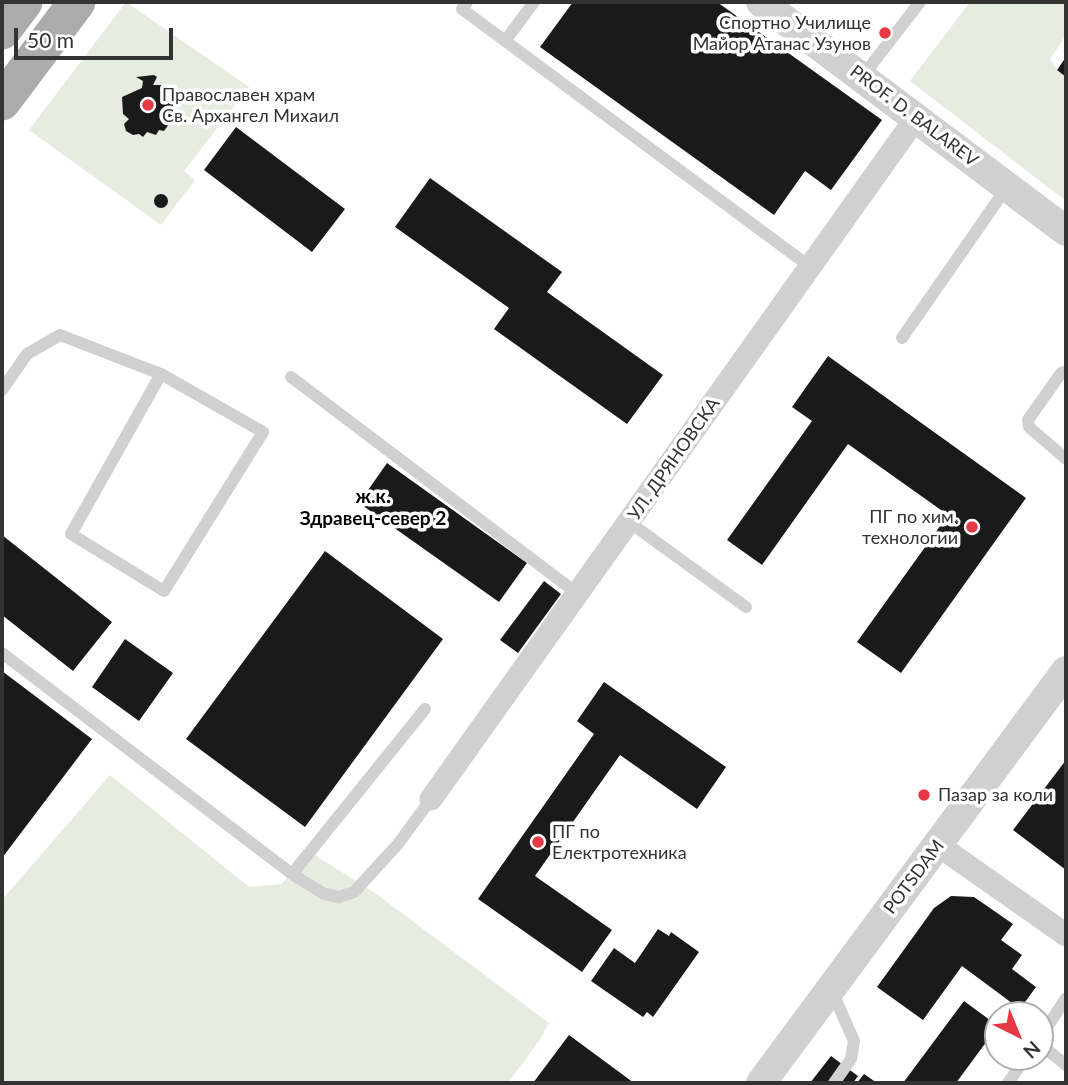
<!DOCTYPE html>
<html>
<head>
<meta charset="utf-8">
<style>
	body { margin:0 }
	#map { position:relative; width:1068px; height:1085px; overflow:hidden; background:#fff; font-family:Lato,sans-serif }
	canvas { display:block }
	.frame { position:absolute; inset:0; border:4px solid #333; pointer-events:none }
	.north { position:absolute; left:984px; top:1001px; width:70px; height:70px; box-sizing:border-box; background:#fff; border:2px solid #adadad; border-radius:50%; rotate:137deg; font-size:19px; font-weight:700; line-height:28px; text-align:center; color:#333 }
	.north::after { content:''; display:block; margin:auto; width:24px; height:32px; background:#e63946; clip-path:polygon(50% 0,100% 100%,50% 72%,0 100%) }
	.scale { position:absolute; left:14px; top:28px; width:159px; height:32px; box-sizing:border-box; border:4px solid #333; border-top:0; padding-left:9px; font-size:21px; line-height:24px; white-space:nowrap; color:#333; -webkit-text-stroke:5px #fff; paint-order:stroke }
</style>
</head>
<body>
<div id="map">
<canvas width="1068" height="1085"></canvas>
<div class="frame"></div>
<div class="north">N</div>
<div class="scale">50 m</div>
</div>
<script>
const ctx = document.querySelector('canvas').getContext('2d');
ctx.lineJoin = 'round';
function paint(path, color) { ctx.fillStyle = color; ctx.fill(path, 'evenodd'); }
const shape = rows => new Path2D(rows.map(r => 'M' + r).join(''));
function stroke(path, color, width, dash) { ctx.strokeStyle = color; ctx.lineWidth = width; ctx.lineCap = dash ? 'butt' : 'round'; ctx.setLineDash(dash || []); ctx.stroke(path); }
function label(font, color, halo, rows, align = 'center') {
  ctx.font = font + ' Lato,sans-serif'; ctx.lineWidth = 7; ctx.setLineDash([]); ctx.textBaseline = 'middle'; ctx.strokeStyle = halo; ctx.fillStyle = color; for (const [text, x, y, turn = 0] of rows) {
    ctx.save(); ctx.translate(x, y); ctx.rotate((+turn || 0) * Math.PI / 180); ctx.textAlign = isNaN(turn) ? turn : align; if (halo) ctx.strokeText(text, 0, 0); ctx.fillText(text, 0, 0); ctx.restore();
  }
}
paint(shape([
	[126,2,249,87,184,171,195,180,161,225,29,130],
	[970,2,1066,2,1066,35,1050,59,1057,70,1066,77,1066,201,910,81],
	[110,775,249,887,282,884,307,850,375,893,549,1023,539,1041,508,1083,2,1083,2,900]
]), '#e6ecdf');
paint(shape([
	[573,2,717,2,882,120,831,190,805,171,774,215,540,47],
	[1066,57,1066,77,1057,70],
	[154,75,157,77,153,85,163,85,162,93,167,98,179,90,183,96,171,110,175,116,164,131,159,130,156,135,147,132,143,137,139,134,133,135,126,131,124,124,129,119,123,114,122,97,142,88,143,81,136,77],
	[236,127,345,209,312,252,204,170],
	[430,178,562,272,547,292,663,375,627,424,494,329,509,308,395,227],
	'154 201a7 7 0 1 1 14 0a7 7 0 1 1-14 0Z',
	[828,356,1026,498,901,673,857,642,948,515,848,444,762,565,727,540,812,421,792,407],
	[387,463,527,563,499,602,359,503],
	[2,535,112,622,73,671,2,615],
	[325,551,443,639,305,827,186,739],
	[544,581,561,594,518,653,500,640],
	[125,639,173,673,139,721,92,687],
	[2,671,92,739,2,858],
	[604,682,726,767,697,809,620,755,535,876,612,930,582,972,478,899,594,734,577,721],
	[1066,760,1066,870,1013,830],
	[951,896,974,897,1013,924,1001,940,1022,955,1012,969,1036,987,1020,1009,962,966,923,1020,877,987,934,908],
	[658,929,669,936,671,932,699,952,653,1017,647,1012,643,1017,591,981,614,948,635,963],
	[964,1001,998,1026,956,1083,903,1083],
	[569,1035,634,1083,533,1083],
	[831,1056,858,1076,853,1083,810,1083],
	[864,1074,877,1083,857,1083]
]), '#1a1a1a');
stroke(shape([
	[467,2,462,9,809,266],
	[505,41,534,2],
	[862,77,920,2],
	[902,338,1007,187],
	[1066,371,1061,373,1028,420,1029,427,1066,459],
	[291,377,578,594],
	[2,390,27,354,60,335,161,374,263,432,164,591,71,534,161,374],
	[629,522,746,607],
	[2,653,292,874,425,709],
	[292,874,324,894,339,897,354,892,398,844,431,799],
	[831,989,854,1041,851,1059,834,1083],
	[1040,1038,1066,998],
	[1040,1044,1066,1065],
	[1008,1083,1026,1057]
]), '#d0d0d0', 12);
stroke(shape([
	[431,799,916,118],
	[938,845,1066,935]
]), '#d0d0d0', 23);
stroke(shape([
	[761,2,1066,231],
	[761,1083,1066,671]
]), '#d0d0d0', 30);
stroke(shape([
	[2,31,24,2],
	[2,102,77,2]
]), '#ababab', 37);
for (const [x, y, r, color] of [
	[885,33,7,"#e63946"],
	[148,105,7,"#e63946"],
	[972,527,7,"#e63946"],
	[924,795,7,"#e63946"],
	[538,842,7,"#e63946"]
]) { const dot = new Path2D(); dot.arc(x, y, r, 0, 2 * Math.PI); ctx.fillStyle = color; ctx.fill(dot); stroke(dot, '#fff', 2.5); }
label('18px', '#333', '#fff', [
	["Спортно Училище",871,23,"right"],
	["Майор Атанас Узунов",871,44,"right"],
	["Православен храм",162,95],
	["Св. Архангел Михаил",162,116],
	["ПГ по хим.",958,517,"right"],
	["технологии",958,538,"right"],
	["Пазар за коли",938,795],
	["ПГ по",552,832],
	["Електротехника",552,853]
], 'left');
label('18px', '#333', '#fff', [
	["PROF. D. BALAREV",914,116,37],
	["УЛ. ДРЯНОВСКА",674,459,-55],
	["POTSDAM",914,877,-53]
]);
label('bold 19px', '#000', '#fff', [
	["ж.к.",373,497],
	["Здравец-север 2",373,519]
]);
</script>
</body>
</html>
